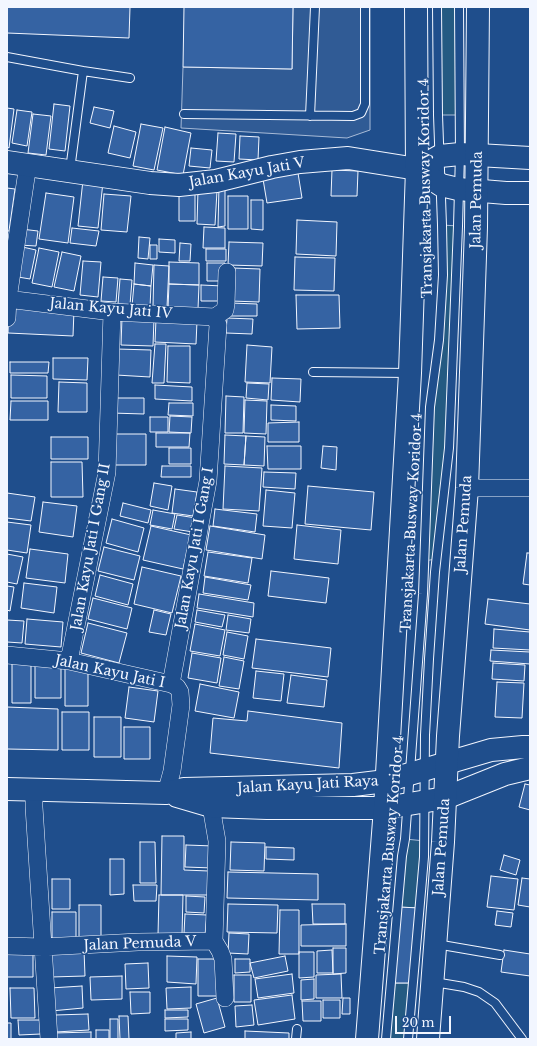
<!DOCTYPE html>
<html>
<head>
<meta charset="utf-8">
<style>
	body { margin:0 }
	#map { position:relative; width:537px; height:1046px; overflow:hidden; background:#1f4e8c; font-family:"Libre Baskerville",serif }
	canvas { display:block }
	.frame { position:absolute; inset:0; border:8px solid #f2f6ff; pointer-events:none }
	.scale { position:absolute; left:395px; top:1016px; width:56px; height:18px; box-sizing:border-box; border:2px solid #f2f6ff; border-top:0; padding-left:5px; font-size:12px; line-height:14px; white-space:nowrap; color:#f2f6ff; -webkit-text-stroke:3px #1f4e8c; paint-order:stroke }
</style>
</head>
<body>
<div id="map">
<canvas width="537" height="1046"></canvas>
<div class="frame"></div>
<div class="scale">20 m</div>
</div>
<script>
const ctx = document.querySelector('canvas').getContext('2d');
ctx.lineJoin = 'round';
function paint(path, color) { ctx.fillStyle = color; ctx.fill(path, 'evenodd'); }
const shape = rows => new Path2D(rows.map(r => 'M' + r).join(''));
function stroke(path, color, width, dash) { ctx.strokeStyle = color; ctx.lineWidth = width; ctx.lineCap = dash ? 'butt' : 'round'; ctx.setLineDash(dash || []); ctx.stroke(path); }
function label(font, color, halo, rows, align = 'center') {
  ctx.font = font + ' "Libre Baskerville",serif'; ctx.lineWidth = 3; ctx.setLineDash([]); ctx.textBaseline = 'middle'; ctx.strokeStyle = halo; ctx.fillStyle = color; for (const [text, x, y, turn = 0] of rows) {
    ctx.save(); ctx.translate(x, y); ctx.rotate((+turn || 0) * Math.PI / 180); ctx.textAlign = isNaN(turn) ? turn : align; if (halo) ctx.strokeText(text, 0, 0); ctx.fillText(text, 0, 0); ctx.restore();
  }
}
const green = shape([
	[437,7,459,7,460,115,438,115,437,7],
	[442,225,458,226,452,397,436,559,424,561,442,225],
	[405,839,425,841,420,908,398,907,405,839],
	[391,983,413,983,408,1039,386,1039,391,983]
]);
paint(green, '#245a82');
stroke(green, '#a8bbd7', 1);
const parking = shape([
	[293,7,370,7,370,130,347,138,181,128,183,67,292,69,293,7]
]);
paint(parking, '#305b95');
stroke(parking, '#a8bbd7', 1);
const building = shape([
	[7,7,130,7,129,38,7,33,7,7],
	[184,7,293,7,292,69,183,67,184,7],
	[54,104,70,106,65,151,49,149,54,104],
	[94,107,114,111,110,128,90,123,94,107],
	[7,108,14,109,9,148,7,147,7,108],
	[17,110,32,112,27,146,12,143,17,110],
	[33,114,51,116,46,155,28,153,33,114],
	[141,124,163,128,154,170,133,166,141,124],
	[114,126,136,132,130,158,108,153,114,126],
	[165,127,191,133,183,175,157,170,165,127],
	[218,133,236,134,234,162,216,161,218,133],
	[240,136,259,137,258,160,239,159,240,136],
	[191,148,212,150,210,168,189,166,191,148],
	[332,170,358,171,357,196,331,196,332,170],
	[298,173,302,198,267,203,263,179,298,173],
	[83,180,103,182,98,228,78,226,83,180],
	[219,186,225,186,225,226,218,227,219,186],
	[7,188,15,189,9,231,7,231,7,188],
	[179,189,195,189,195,221,179,221,179,189],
	[198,190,217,191,215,225,197,224,198,190],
	[46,193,74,197,68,243,39,239,46,193],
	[104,194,131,196,127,232,101,230,104,194],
	[228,196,248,196,248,229,228,229,228,196],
	[251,200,263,200,263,230,251,229,251,200],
	[297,220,337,222,336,256,296,254,297,220],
	[204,227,225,228,225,248,203,248,204,227],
	[72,228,99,231,96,246,70,243,72,228],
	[21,229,38,231,36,246,19,245,21,229],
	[139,237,150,238,148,259,138,258,139,237],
	[159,239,175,240,175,253,159,252,159,239],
	[229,242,263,243,262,266,228,265,229,242],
	[180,243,191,244,190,261,179,261,180,243],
	[150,245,157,245,157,259,150,259,150,245],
	[18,246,36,250,30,279,12,276,18,246],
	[39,248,59,252,52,287,32,283,39,248],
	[206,249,226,249,226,261,206,261,206,249],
	[62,252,81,256,74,291,54,287,62,252],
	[295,257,335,258,334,291,294,290,295,257],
	[83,261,101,262,98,297,80,295,83,261],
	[169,262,199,263,199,285,169,284,169,262],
	[135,263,153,265,151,286,134,284,135,263],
	[207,263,225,263,225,281,207,281,207,263],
	[154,265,169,266,167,307,153,306,154,265],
	[233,268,260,269,259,302,231,301,233,268],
	[103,277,118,278,116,302,101,301,103,277],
	[120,279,132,280,130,305,118,304,120,279],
	[134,284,151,286,150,307,132,306,134,284],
	[169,284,199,285,198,309,168,308,169,284],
	[201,285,223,286,223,301,201,301,201,285],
	[296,295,339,295,340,328,297,329,296,295],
	[231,303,257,304,257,316,231,316,231,303],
	[9,307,74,310,73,336,8,333,9,307],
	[122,318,154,319,153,346,121,345,122,318],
	[227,318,253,319,252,334,226,333,227,318],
	[156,319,197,321,196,344,155,342,156,319],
	[155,344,166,344,164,383,152,383,155,344],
	[247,345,272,347,270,383,245,382,247,345],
	[168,346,190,346,190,383,167,382,168,346],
	[117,349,151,350,150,377,116,375,117,349],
	[53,358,88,358,87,380,53,379,53,358],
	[10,362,49,362,48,373,10,373,10,362],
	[11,375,47,376,47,398,11,398,11,375],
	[272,378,301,379,300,402,271,400,272,378],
	[59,382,87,383,87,412,58,412,59,382],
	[247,383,269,384,268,400,246,398,247,383],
	[155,385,192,387,192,401,155,399,155,385],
	[226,396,244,397,243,433,225,433,226,396],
	[111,398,144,398,144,414,111,413,111,398],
	[245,400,267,401,266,434,244,433,245,400],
	[11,401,48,401,48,420,10,420,11,401],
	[169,403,193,403,193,416,168,415,169,403],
	[271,405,296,406,296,421,271,420,271,405],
	[170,416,192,417,191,433,169,432,170,416],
	[150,417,168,417,168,432,150,432,150,417],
	[299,422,299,442,268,442,268,423,299,422],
	[156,433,190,433,189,447,156,447,156,433],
	[114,434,146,434,146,465,114,465,114,434],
	[225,435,246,436,244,465,224,464,225,435],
	[246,436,265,437,264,466,244,465,246,436],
	[51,437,88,437,88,459,51,459,51,437],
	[267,446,301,446,301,469,268,469,267,446],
	[323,446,337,447,336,470,321,468,323,446],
	[169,448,191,448,191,464,169,464,169,448],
	[51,462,82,462,83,497,51,497,51,462],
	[162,466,191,466,191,477,161,477,162,466],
	[225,466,262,468,259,511,223,509,225,466],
	[264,472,296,473,295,489,263,487,264,472],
	[154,483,172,486,168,510,150,506,154,483],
	[308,486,374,492,371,530,305,524,308,486],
	[175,489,197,492,193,516,172,513,175,489],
	[266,490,295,493,292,528,263,526,266,490],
	[7,493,35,497,31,521,7,518,7,493],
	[43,502,77,506,73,537,39,532,43,502],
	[123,503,151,510,148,523,120,516,123,503],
	[215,509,257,514,255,532,213,526,215,509],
	[153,510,175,514,172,529,150,525,153,510],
	[177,515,196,518,193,532,174,529,177,515],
	[112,519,144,528,138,552,106,543,112,519],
	[7,522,31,525,27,553,7,550,7,522],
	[297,525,341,530,338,564,294,559,297,525],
	[151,526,191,535,183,569,143,560,151,526],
	[210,526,265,535,262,559,206,550,210,526],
	[104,547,140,556,134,580,98,571,104,547],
	[30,549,68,554,65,583,26,578,30,549],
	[208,552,252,558,248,583,204,576,208,552],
	[527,553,530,553,530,585,523,584,527,553],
	[7,554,23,557,17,584,7,582,7,554],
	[142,567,181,576,172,613,134,604,142,567],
	[271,571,329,578,326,603,268,596,271,571],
	[100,575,133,584,128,605,95,596,100,575],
	[205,577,251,585,248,600,203,593,205,577],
	[24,583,57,587,54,613,21,608,24,583],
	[7,586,14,587,10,611,7,610,7,586],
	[199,594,254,603,253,617,197,608,199,594],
	[93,598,132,608,127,629,88,619,93,598],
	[488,599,530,604,530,630,485,624,488,599],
	[154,610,171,614,166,635,149,632,154,610],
	[197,610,225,615,222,627,195,622,197,610],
	[228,615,251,619,249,633,226,630,228,615],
	[27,619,63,622,61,647,25,644,27,619],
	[7,620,24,621,22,643,7,642,7,620],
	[88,623,127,633,119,663,81,653,88,623],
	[195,624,225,630,220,656,190,651,195,624],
	[494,629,530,632,530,650,493,648,494,629],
	[227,632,248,636,244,659,223,655,227,632],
	[256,639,331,648,328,677,252,668,256,639],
	[491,650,530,652,530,664,490,661,491,650],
	[192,653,221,658,217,683,188,678,192,653],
	[224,657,244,661,239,689,219,686,224,657],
	[31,658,31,703,12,703,12,659,31,658],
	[35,662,61,663,61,698,35,698,35,662],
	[493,663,525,665,524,681,492,679,493,663],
	[65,668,88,668,88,706,65,706,65,668],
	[256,671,284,674,281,701,253,698,256,671],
	[291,675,327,680,324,707,287,703,291,675],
	[497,682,524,683,522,718,495,717,497,682],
	[200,684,239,692,234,718,195,711,200,684],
	[129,687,158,691,154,722,125,718,129,687],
	[7,707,58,709,58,750,7,749,7,707],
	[248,711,342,723,339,768,210,753,213,718,247,721,248,711],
	[62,712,89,712,89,750,62,750,62,712],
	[94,717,121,717,121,757,94,757,94,717],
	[124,727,150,727,150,759,124,759,124,727],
	[525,784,530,785,530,810,519,807,525,784],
	[162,836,184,836,184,870,209,871,208,895,161,895,162,836],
	[140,842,155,842,156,883,140,883,140,842],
	[231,842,265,843,264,871,230,870,231,842],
	[186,845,214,846,213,868,185,867,186,845],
	[266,847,294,848,294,860,266,859,266,847],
	[504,855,520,860,516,875,500,870,504,855],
	[110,859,124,859,124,894,110,895,110,859],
	[228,872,318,874,318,900,227,898,228,872],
	[491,876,518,879,514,910,487,907,491,876],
	[522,878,530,879,530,907,518,905,522,878],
	[52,879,70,879,70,909,52,909,52,879],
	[133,885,157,885,156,901,134,901,133,885],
	[159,895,183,895,182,935,158,935,159,895],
	[186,896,205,897,204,913,186,912,186,896],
	[228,904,278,905,277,933,227,932,228,904],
	[312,904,345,904,345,924,313,924,312,904],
	[79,905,101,905,101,938,79,938,79,905],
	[398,907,420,908,413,983,391,983,398,907],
	[280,910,299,910,299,954,279,954,280,910],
	[497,911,513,913,511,927,495,925,497,911],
	[52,912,76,912,76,943,52,943,52,912],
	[185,914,207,915,205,935,184,933,185,914],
	[346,924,346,946,301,946,301,925,346,924],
	[229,933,249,934,248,954,228,953,229,933],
	[333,948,346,948,346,973,333,974,333,948],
	[84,950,85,976,51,977,50,952,84,950],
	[332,950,333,973,317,973,317,951,332,950],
	[504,950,530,954,530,976,501,972,504,950],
	[7,952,33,952,33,977,7,977,7,952],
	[299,952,314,952,314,977,299,978,299,952],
	[167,956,197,957,196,984,167,982,167,956],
	[285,956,288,971,254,978,250,963,285,956],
	[198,959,218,959,217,996,198,996,198,959],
	[235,959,250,959,250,972,235,973,235,959],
	[148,963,149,988,126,989,125,964,148,963],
	[292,974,294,993,258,998,255,979,292,974],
	[341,974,342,998,316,998,316,975,341,974],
	[234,975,251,975,251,1002,234,1002,234,975],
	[122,976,122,999,91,1000,90,977,122,976],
	[314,979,314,999,301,1000,301,980,314,979],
	[82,986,83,1008,51,1011,50,988,82,986],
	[191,987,191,1008,167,1009,166,988,191,987],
	[10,988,34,988,35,1018,11,1018,10,988],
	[130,992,150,992,150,1013,131,1014,130,992],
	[292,995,295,1019,258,1025,254,1000,292,995],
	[217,998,225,1027,204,1033,196,1004,217,998],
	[343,998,350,998,350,1014,342,1014,343,998],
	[323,1000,340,1000,340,1018,323,1018,323,1000],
	[302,1001,321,1001,321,1021,303,1021,302,1001],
	[252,1005,254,1025,236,1027,235,1006,252,1005],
	[165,1010,188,1010,188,1017,165,1018,165,1010],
	[88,1014,89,1030,56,1032,55,1015,88,1014],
	[119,1016,128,1016,129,1039,120,1039,119,1016],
	[110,1019,118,1019,118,1039,110,1039,110,1019],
	[165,1019,188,1019,188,1030,165,1031,165,1019],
	[18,1020,40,1020,41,1034,19,1035,18,1020],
	[7,1023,11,1023,11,1039,7,1039,7,1023],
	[96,1030,109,1030,109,1039,96,1039,96,1030],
	[245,1031,289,1033,289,1039,245,1039,245,1031],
	[91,1032,91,1039,54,1039,54,1033,91,1032],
	[191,1032,191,1039,176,1039,176,1033,191,1032]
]);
paint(building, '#3563a3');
stroke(building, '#f2f6ff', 1);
const lane = shape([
	[7,57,83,71,70,170],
	[83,71,130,78],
	[184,114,353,116,361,113,365,104,365,7],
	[310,116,315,7],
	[313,372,409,373],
	[436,944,500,955],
	[434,982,464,987,479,992,495,1003,522,1039],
	[296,1039,297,1029],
	[386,1039,402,856,405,839,423,594,430,407,439,340,443,275,442,225,438,115,437,7],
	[408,1039,424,857,425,735,429,659,435,572,449,448,458,226,460,154,459,7]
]);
const street = shape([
	[7,299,112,312,215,317],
	[215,317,225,310,226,304,227,272],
	[7,318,8,299,28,164],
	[467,488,530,488],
	[7,655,69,661,171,684,177,687,180,692,181,705,172,771,166,793],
	[69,661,107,472,112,312],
	[171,684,208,481,218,325,215,317],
	[34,790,34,807,49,1039],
	[211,806,217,841,214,941],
	[214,941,220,951,223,959,225,998],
	[7,946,43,947,138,942,214,941]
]);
const secondary = shape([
	[7,162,150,183,179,185,216,181,272,167,300,162,348,158,417,169,441,185,458,189,506,193,530,193],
	[417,169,440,156,460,154,530,158],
	[7,789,166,793,184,789,353,785,386,781,491,750,523,747,530,747],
	[177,796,211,806,267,808,385,808,445,798,505,774,530,768]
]);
const primary = shape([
	[367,1039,385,808,410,373,417,169,416,7],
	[428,1039,443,842,448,736,467,488,476,227,478,7]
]);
stroke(lane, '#f2f6ff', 10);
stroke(street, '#f2f6ff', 18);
stroke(secondary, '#f2f6ff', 24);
stroke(primary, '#f2f6ff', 24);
stroke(lane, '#1f4e8c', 8);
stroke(street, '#1f4e8c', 17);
stroke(secondary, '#1f4e8c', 22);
stroke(primary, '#1f4e8c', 22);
label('14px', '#f2f6ff', '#1f4e8c', [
	["Jalan Kayu Jati V",247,173,-10],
	["Transjakarta Busway Koridor 4",426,188,-91],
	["Jalan Pemuda",477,200,-89],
	["Jalan Kayu Jati IV",111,309,5],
	["Transjakarta Busway Koridor 4",412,523,-87],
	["Jalan Pemuda",464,524,-86],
	["Jalan Kayu Jati I Gang II",91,547,-80],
	["Jalan Kayu Jati I Gang I",195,548,-80],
	["Jalan Kayu Jati I",110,672,12],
	["Jalan Kayu Jati Raya",308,785,-3],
	["Transjakarta Busway Koridor 4",390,845,-85],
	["Jalan Pemuda",442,847,-86],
	["Jalan Pemuda V",140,944,-2]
]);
</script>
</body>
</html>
